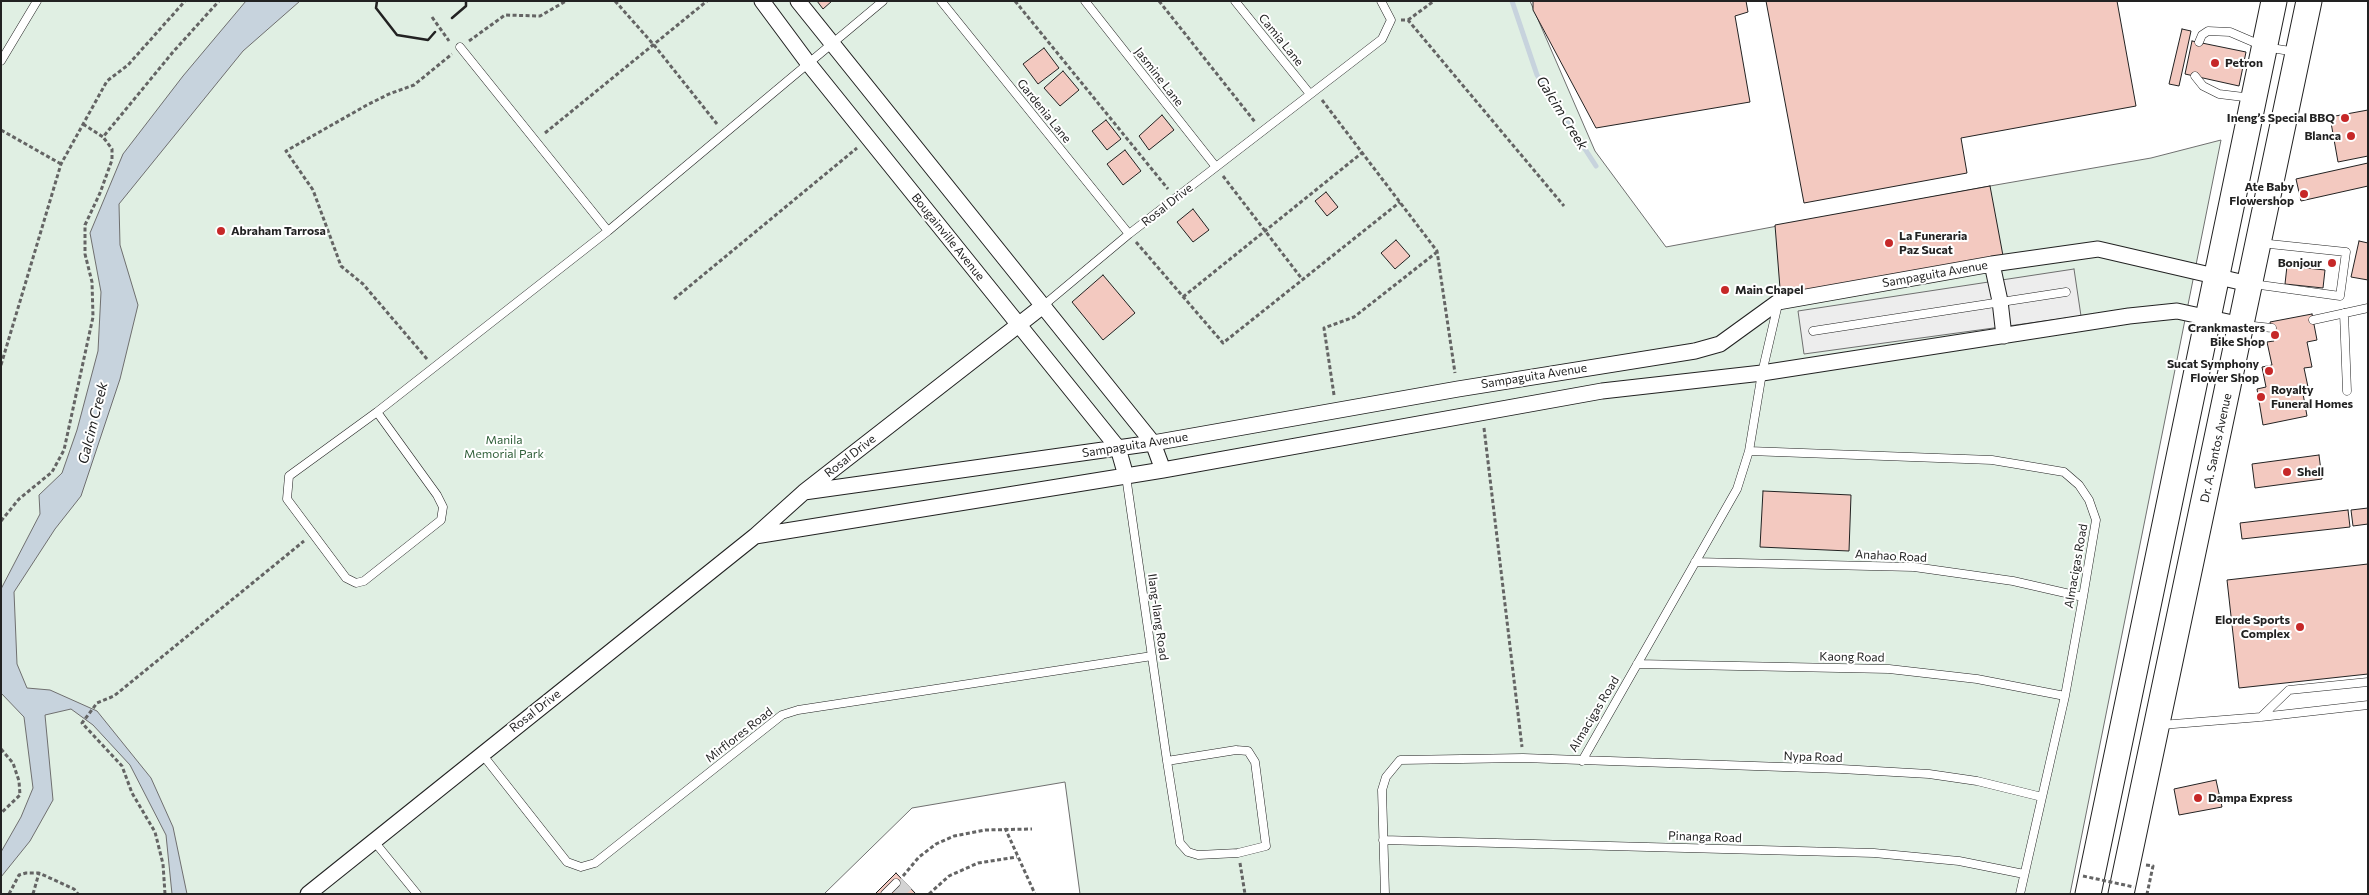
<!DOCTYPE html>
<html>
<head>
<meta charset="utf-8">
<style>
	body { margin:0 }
	#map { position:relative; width:2369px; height:895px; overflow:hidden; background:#fff; font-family:Commissioner,sans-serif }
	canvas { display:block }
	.frame { position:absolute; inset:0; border:2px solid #222; pointer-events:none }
</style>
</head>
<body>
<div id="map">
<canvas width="2369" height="895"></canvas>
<div class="frame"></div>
</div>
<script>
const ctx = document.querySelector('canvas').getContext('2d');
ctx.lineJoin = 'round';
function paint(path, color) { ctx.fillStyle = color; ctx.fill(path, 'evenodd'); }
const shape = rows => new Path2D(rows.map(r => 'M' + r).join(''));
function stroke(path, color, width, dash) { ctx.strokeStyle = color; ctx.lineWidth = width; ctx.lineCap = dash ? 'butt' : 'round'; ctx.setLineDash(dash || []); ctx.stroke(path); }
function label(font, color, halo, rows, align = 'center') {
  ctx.font = font + ' Commissioner,sans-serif'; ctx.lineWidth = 4; ctx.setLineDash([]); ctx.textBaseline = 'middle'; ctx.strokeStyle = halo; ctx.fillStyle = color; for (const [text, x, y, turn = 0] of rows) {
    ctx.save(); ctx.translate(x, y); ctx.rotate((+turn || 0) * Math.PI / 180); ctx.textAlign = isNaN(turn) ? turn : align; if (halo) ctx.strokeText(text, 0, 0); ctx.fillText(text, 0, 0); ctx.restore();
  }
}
const green = shape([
	[1,1,1530,1,1595,151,1666,247,1990,186,2151,158,2221,140,2070,894,1080,894,1065,782,912,808,824,894,1,894,1,1]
]);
paint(green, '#e0efe3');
stroke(green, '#6f6f6f', 1);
const parking = shape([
	[2074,269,2081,316,1804,354,1798,311,2074,269]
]);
paint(parking, '#ededed');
stroke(parking, '#6f6f6f', 1);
const water = shape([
	[246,1,300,1,243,51,119,204,120,245,138,305,120,379,81,496,55,529,14,592,17,664,27,688,50,690,97,711,151,778,173,827,187,894,172,894,166,835,130,765,93,725,71,709,45,715,53,800,30,841,1,877,1,852,21,817,33,788,24,717,1,693,1,589,40,514,39,495,62,473,77,430,98,351,101,292,90,233,123,154,183,76,246,1]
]);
paint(water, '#c7d3dd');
stroke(water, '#6f6f6f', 1);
stroke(shape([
	[1512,1,1537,75,1596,166]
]), '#c7d3dd', 5);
const building = shape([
	[817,1,832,1,823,9,817,1],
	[1533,1,1746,1,1748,12,1735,16,1750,102,1596,128,1533,10,1533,1],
	[1766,1,2117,1,2136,106,1961,138,1967,173,1804,203,1766,1],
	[2182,29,2191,31,2179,86,2169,84,2182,29],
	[2192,41,2246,52,2239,86,2185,74,2192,41],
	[1044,48,1059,68,1038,84,1023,64,1044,48],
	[1063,71,1079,90,1060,106,1044,88,1063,71],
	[2368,110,2368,156,2338,162,2330,117,2368,110],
	[1162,115,1174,130,1149,150,1139,136,1162,115],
	[1106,120,1121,139,1107,150,1092,131,1106,120],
	[1125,150,1141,171,1123,185,1107,164,1125,150],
	[2368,163,2368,186,2301,201,2296,179,2368,163],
	[1990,186,2004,261,1781,301,1775,225,1990,186],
	[1326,192,1338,207,1327,216,1315,201,1326,192],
	[1193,209,1209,230,1193,242,1177,222,1193,209],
	[1396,240,1410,256,1395,269,1381,253,1396,240],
	[2359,241,2368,243,2368,280,2351,277,2359,241],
	[2287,266,2325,270,2323,288,2285,284,2287,266],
	[1103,275,1135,313,1103,340,1072,302,1103,275],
	[2312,314,2317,340,2307,342,2312,367,2304,368,2308,387,2302,388,2307,416,2263,425,2257,389,2266,387,2262,367,2272,365,2267,342,2274,341,2270,322,2312,314],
	[2319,455,2322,479,2255,488,2252,464,2319,455],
	[1763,491,1851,495,1849,551,1760,547,1763,491],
	[2368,508,2368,524,2353,526,2351,510,2368,508],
	[2348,510,2350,527,2242,539,2240,523,2348,510],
	[2368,564,2368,674,2239,688,2227,580,2368,564],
	[2216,780,2222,807,2179,815,2174,789,2216,780],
	[896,873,916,894,875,894,896,873]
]);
paint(building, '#f3c9c0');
stroke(building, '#222', 1);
stroke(shape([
	[896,883,906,894]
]), '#d3d3d3', 15, [15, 8]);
const service = shape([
	[941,1,1129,234],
	[1085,1,1216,167],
	[1235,1,1310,94],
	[2199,42,2202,35,2208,31,2230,32,2265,47,2296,52],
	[460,47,608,231],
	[1,61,37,1],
	[2195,76,2203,86,2219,94,2252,98],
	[2253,284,2340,296,2346,252,2260,243],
	[1044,305,1129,234,1382,39,1391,20,1381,1],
	[2344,313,2347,391],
	[2313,320,2368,308],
	[2244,325,2272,328],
	[1813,331,2066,292],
	[377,412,437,495,443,507,441,520,364,581,356,583,346,578,287,499,289,476,377,412,608,231,883,1],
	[1749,451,1992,460,2064,472,2079,485,2089,500,2096,520,2083,597,2065,696,2020,894],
	[1126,476,1167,761],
	[1695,562,1914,567,2013,581,2083,597],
	[1637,664,1889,669,1977,679,2065,696],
	[2261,717,2289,690,2368,682],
	[2161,725,2261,717,2368,705],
	[1236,750,1248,751,1255,762,1266,846,1238,853,1198,855,1188,852,1180,843,1167,761,1236,750],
	[482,754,567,862,581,867,595,863,782,715,798,710,1152,656],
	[1582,761,1737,489,1749,451,1762,373,1778,304],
	[373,840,417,894],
	[1383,840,1874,853,1959,861,2024,874],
	[885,894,896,883],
	[1385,894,1382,790,1386,777,1400,760,1523,758,1841,769,1929,774,1977,781,2042,797]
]);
const minor = shape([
	[762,1,808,63,1118,448,1126,476],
	[798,1,1153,443,1163,470],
	[1992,264,2000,301,2004,336],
	[804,492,1153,443,1458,389,1695,351,1720,344,1778,302,1992,264,2098,249,2249,284],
	[755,536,1163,470,1602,391,1762,373,2129,316,2177,311,2242,325],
	[308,894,755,536,804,492,1044,305]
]);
const primary = shape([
	[2088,894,2274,1],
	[2121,894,2309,1]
]);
stroke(service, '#222', 9);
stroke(minor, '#222', 17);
stroke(primary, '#222', 27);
stroke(shape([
	[615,1,654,45,717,124],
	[1015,1,1168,189],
	[1159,1,1255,122],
	[432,17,449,41],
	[1401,20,1408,20,1564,206],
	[1408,20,1434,1],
	[469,41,505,15,540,16,566,1],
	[1322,100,1437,251,1455,373],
	[83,124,103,137,173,52,219,1],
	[1,130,61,164],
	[545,133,707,1],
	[1223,176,1302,279],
	[1136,242,1223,343,1400,202],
	[1183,297,1363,152],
	[674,299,857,148],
	[427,359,363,284,341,266,313,190,286,151,367,105,389,94,414,85,452,54],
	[1,365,61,164,107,81,128,65,185,1],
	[1334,395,1324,328,1354,317,1437,252],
	[1484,428,1522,747],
	[1,521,19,499,52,472,64,450,93,317,92,282,85,254,85,225,100,193,112,160,112,149,103,137],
	[1,749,13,763,19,781,20,795,1,813],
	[1005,828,1035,894],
	[1240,863,1245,894],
	[2146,865,2153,866,2147,894],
	[903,876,919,857,936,844,954,836,985,830,1032,829],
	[9,894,19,875,26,873,39,873,74,889,78,894],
	[33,894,39,873],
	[165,894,163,864,155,832,132,793,122,766,82,723,97,703,114,696,304,541],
	[929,894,949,876,978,863,1017,857]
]), '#646464', 3, [4, 2.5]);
stroke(service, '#fff', 8);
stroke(minor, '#fff', 15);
stroke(primary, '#fff', 25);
stroke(shape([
	[2083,876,2134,887]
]), '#646464', 3, [4, 2.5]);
stroke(shape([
	[377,1,376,8,397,35,428,40,435,32],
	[452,18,466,6,466,1]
]), '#222', 2.5);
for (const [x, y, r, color] of [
	[2215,63,5,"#c62828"],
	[2345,118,5,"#c62828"],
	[2351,136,5,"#c62828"],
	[2304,194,5,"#c62828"],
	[221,231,5,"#c62828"],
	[1889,243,5,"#c62828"],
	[2332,263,5,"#c62828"],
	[1725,290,5,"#c62828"],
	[2275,335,5,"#c62828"],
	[2269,371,5,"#c62828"],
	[2261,397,5,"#c62828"],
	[2287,472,5,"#c62828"],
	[2300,627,5,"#c62828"],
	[2198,798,5,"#c62828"]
]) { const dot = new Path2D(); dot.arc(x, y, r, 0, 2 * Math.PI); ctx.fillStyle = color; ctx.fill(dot); stroke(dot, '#fff', 2); }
label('12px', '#222', '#fff', [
	["Camia Lane",1281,40,51],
	["Jasmine Lane",1159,77,52],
	["Gardenia Lane",1044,111,51],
	["Rosal Drive",1167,205,-38],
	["Bougainville Avenue",948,237,51],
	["Sampaguita Avenue",1935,274,-10],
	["Sampaguita Avenue",1534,376,-9],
	["Sampaguita Avenue",1135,445,-9],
	["Dr. A. Santos Avenue",2216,448,-78],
	["Rosal Drive",850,456,-38],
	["Anahao Road",1891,556,3],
	["Almacigas Road",2076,566,-80],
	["Ilang-Ilang Road",1158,617,82],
	["Kaong Road",1852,657,1],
	["Rosal Drive",535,711,-38],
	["Almacigas Road",1594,714,-59],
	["Mirflores Road",739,735,-38],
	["Nypa Road",1813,757,2],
	["Pinanga Road",1705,837,2]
]);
label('bold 12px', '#222', '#fff', [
	["Petron",2225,63],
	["Ineng’s Special BBQ",2335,118,"right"],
	["Blanca",2341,136,"right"],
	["Ate Baby",2294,187,"right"],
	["Flowershop",2294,201,"right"],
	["Abraham Tarrosa",231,231],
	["La Funeraria",1899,236],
	["Paz Sucat",1899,250],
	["Bonjour",2322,263,"right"],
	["Main Chapel",1735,290],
	["Crankmasters",2265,328,"right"],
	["Bike Shop",2265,342,"right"],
	["Sucat Symphony",2259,364,"right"],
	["Flower Shop",2259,378,"right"],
	["Royalty",2271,390],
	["Funeral Homes",2271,404],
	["Shell",2297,472],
	["Elorde Sports",2290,620,"right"],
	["Complex",2290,634,"right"],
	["Dampa Express",2208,798]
], 'left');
label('12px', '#2f5e38', '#fff', [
	["Manila",504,440],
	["Memorial Park",504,454]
]);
label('italic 14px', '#222', '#fff', [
	["Galcim Creek",1562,113,58],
	["Galcim Creek",93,423,-76]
]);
</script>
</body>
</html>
